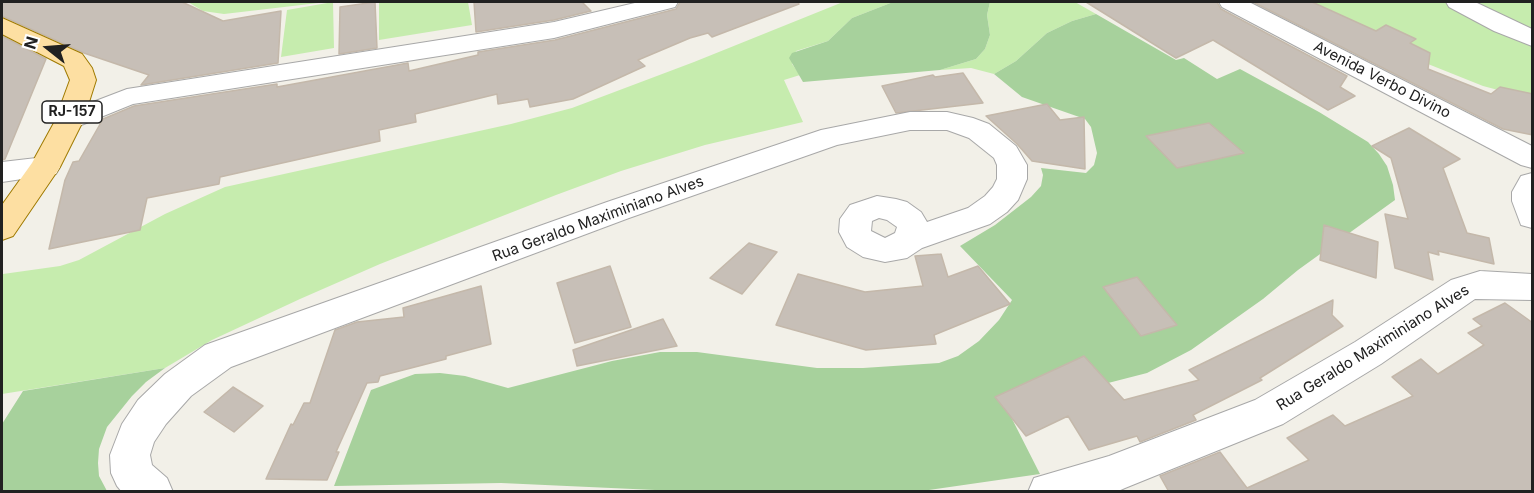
<!DOCTYPE html>
<html>
<head>
<meta charset="utf-8">
<style>
	body { margin:0 }
	#map { position:relative; width:1534px; height:493px; overflow:hidden; background:#f2f0e8; font-family:Inter,sans-serif }
	canvas { display:block }
	.frame { position:absolute; inset:0; border:3px solid #212121; pointer-events:none }
	.north { position:absolute; left:18px; top:18px; width:60px; height:60px; -webkit-text-stroke:4px #fff; paint-order:stroke; rotate:287deg; font-size:16px; font-weight:700; line-height:24px; text-align:center; color:#212121 }
	.north::after { content:''; display:block; margin:auto; width:21px; height:27px; background:#212121; clip-path:polygon(50% 0,100% 100%,50% 72%,0 100%) }
</style>
</head>
<body>
<div id="map">
<canvas width="1534" height="493"></canvas>
<div class="frame"></div>
<div class="north">N</div>
</div>
<script>
const ctx = document.querySelector('canvas').getContext('2d');
ctx.lineJoin = 'round';
function paint(path, color) { ctx.fillStyle = color; ctx.fill(path, 'evenodd'); }
const shape = rows => new Path2D(rows.map(r => 'M' + r).join(''));
function stroke(path, color, width, dash) { ctx.strokeStyle = color; ctx.lineWidth = width; ctx.lineCap = dash ? 'butt' : 'round'; ctx.setLineDash(dash || []); ctx.stroke(path); }
function label(font, color, halo, rows, align = 'center') {
  ctx.font = font + ' Inter,sans-serif'; ctx.lineWidth = 4.5; ctx.setLineDash([]); ctx.textBaseline = 'middle'; ctx.strokeStyle = halo; ctx.fillStyle = color; for (const [text, x, y, turn = 0] of rows) {
    ctx.save(); ctx.translate(x, y); ctx.rotate((+turn || 0) * Math.PI / 180); ctx.textAlign = isNaN(turn) ? turn : align; if (halo) ctx.strokeText(text, 0, 0); ctx.fillText(text, 0, 0); ctx.restore();
  }
}
paint(shape([
	[188,2,327,2,224,14,203,11],
	[333,2,334,48,281,57,287,10],
	[379,2,468,2,472,25,379,40],
	[843,2,893,2,852,18,828,41,796,51,792,64,800,75,784,80,803,122,705,145,621,171,556,195,380,264,300,299,212,340,165,368,2,394,3,274,60,266,79,260,165,214,225,187,511,124,572,108,694,62],
	[990,2,1075,2,1096,14,1072,21,1047,33,1016,61,994,74,971,68,940,70,976,59,985,49,990,35,987,15],
	[1311,2,1532,2,1532,99,1483,86,1418,60,1359,30]
]), '#c6ecae');
paint(shape([
	[893,2,990,2,987,15,990,35,985,49,976,59,940,70,803,82,789,58,792,53,828,41,852,18],
	[1096,14,1176,60,1184,58,1217,79,1240,69,1319,112,1368,142,1379,154,1387,166,1393,185,1395,200,1298,270,1263,299,1191,350,1147,373,1007,409,1040,474,915,492,699,492,501,483,334,486,371,390,415,374,440,373,465,376,508,388,612,361,660,352,697,352,817,368,863,368,939,363,958,356,979,341,999,320,1012,300,960,246,995,225,1031,197,1041,186,1043,175,1041,168,1086,173,1094,165,1097,153,1091,127,1085,119,1022,97,994,74,1016,61,1047,33,1072,21],
	[165,368,146,382,132,396,107,427,99,449,98,463,99,476,107,491,2,491,2,424,23,391]
]), '#a7d19c');
const building = shape([
	[2,2,182,2,223,21,281,11,278,63,141,85,149,75,84,53,2,16,2,2],
	[375,2,377,48,339,54,340,7,375,2],
	[474,2,582,2,591,11,554,20,476,32,474,2],
	[680,2,798,2,799,4,712,37,708,33,690,38,638,60,645,66,573,99,530,107,528,99,498,104,497,94,415,114,416,122,379,130,380,141,220,177,219,184,147,198,140,230,49,249,65,180,73,162,79,161,103,119,134,106,277,84,277,87,408,63,409,71,478,55,478,52,555,40,676,9,680,2],
	[1086,2,1217,2,1221,9,1347,76,1340,87,1355,96,1328,110,1213,40,1176,58,1086,2],
	[1253,2,1312,2,1376,31,1386,25,1416,39,1410,43,1430,53,1428,69,1491,94,1500,87,1533,94,1533,135,1503,129,1253,2],
	[2,36,46,59,5,159,2,160,2,36],
	[963,73,983,103,896,113,882,86,933,75,935,77,963,73],
	[1047,104,1060,120,1084,117,1085,169,1032,161,1017,144,986,116,1047,104],
	[1209,123,1244,153,1177,168,1146,136,1209,123],
	[1409,128,1460,159,1443,168,1467,233,1489,238,1494,264,1438,251,1439,255,1428,252,1433,280,1395,268,1385,214,1408,219,1391,158,1372,146,1409,128],
	[1324,225,1378,242,1376,278,1320,260,1324,225],
	[749,243,777,252,742,294,710,278,749,243],
	[941,254,948,277,978,266,1010,304,934,335,936,344,866,350,776,325,798,274,865,292,923,286,915,256,941,254],
	[610,266,631,327,575,343,557,283,610,266],
	[1137,277,1177,325,1141,336,1103,287,1137,277],
	[481,286,491,344,446,356,446,359,380,376,378,382,367,383,336,452,339,452,327,480,266,479,291,424,293,425,304,403,310,403,335,330,357,322,404,317,403,308,481,286],
	[1333,300,1332,315,1343,326,1260,378,1262,380,1193,415,1196,420,1140,442,1137,436,1089,450,1068,416,1026,436,995,397,1084,356,1124,400,1199,380,1189,370,1333,300],
	[1505,303,1533,323,1533,492,1169,492,1160,476,1220,452,1247,488,1309,460,1287,438,1333,415,1345,426,1413,396,1392,377,1421,359,1438,374,1484,345,1468,333,1482,326,1473,319,1505,303],
	[663,319,677,346,577,366,573,350,663,319],
	[233,387,263,406,234,432,204,412,233,387]
]);
paint(building, '#c7bfb7');
stroke(building, '#c4b8aa', 1.5);
const minor = shape([
	[639,2,678,2,675,7,554,38,133,104,69,130,59,127,55,121,59,115,127,89,554,22,639,2],
	[1219,2,1249,2,1532,146,1532,168,1521,165,1222,7,1219,2],
	[1446,2,1475,2,1532,29,1532,46,1494,31,1449,7,1446,2],
	[910,112,947,112,973,118,989,124,1016,146,1027,165,1027,179,1018,200,1007,212,990,224,922,248,907,258,885,262,863,257,847,247,839,232,840,219,850,205,877,196,896,199,907,202,921,212,927,222,968,208,985,196,993,187,997,179,997,165,994,158,969,138,947,130,910,130,837,145,629,218,231,367,191,396,166,424,154,442,150,455,152,465,167,478,173,492,122,492,117,486,111,473,110,455,122,424,138,400,165,374,205,345,607,202,821,130,910,112],
	[879,218,887,220,897,227,895,233,885,238,871,231,872,221,879,218],
	[45,157,56,160,60,167,56,174,2,182,2,162,45,157],
	[1532,173,1532,228,1521,225,1512,201,1512,192,1521,176,1532,173],
	[1480,271,1532,274,1532,300,1475,299,1381,364,1283,424,1125,488,1116,492,1028,492,1034,478,1109,456,1255,400,1355,342,1451,280,1480,271]
]);
const primary = shape([
	[2,18,82,54,92,68,96,80,83,121,60,167,13,236,2,240,2,205,32,163,55,121,70,80,64,66,2,34,2,18]
]);
stroke(minor, '#a8a8a8', 2);
stroke(primary, '#9f7a00', 2);
paint(minor, '#fff');
paint(primary, '#fddfa2');
for (const [x, y, w] of [
	[72,112,60]
]) { const box = new Path2D(); box.roundRect(x - w / 2, y - 11, w, 22, 4.5); ctx.fillStyle = '#fff'; ctx.fill(box); stroke(box, '#212121', 1.5); }
label('bold 14px', '#212121', null, [
	["RJ-157",72,112]
]);
label('15px', '#212121', '#fff', [
	["Avenida Verbo Divino",1382,80,27],
	["Rua Geraldo Maximiniano Alves",598,219,-20],
	["Rua Geraldo Maximiniano Alves",1373,348,-32]
]);
</script>
</body>
</html>
